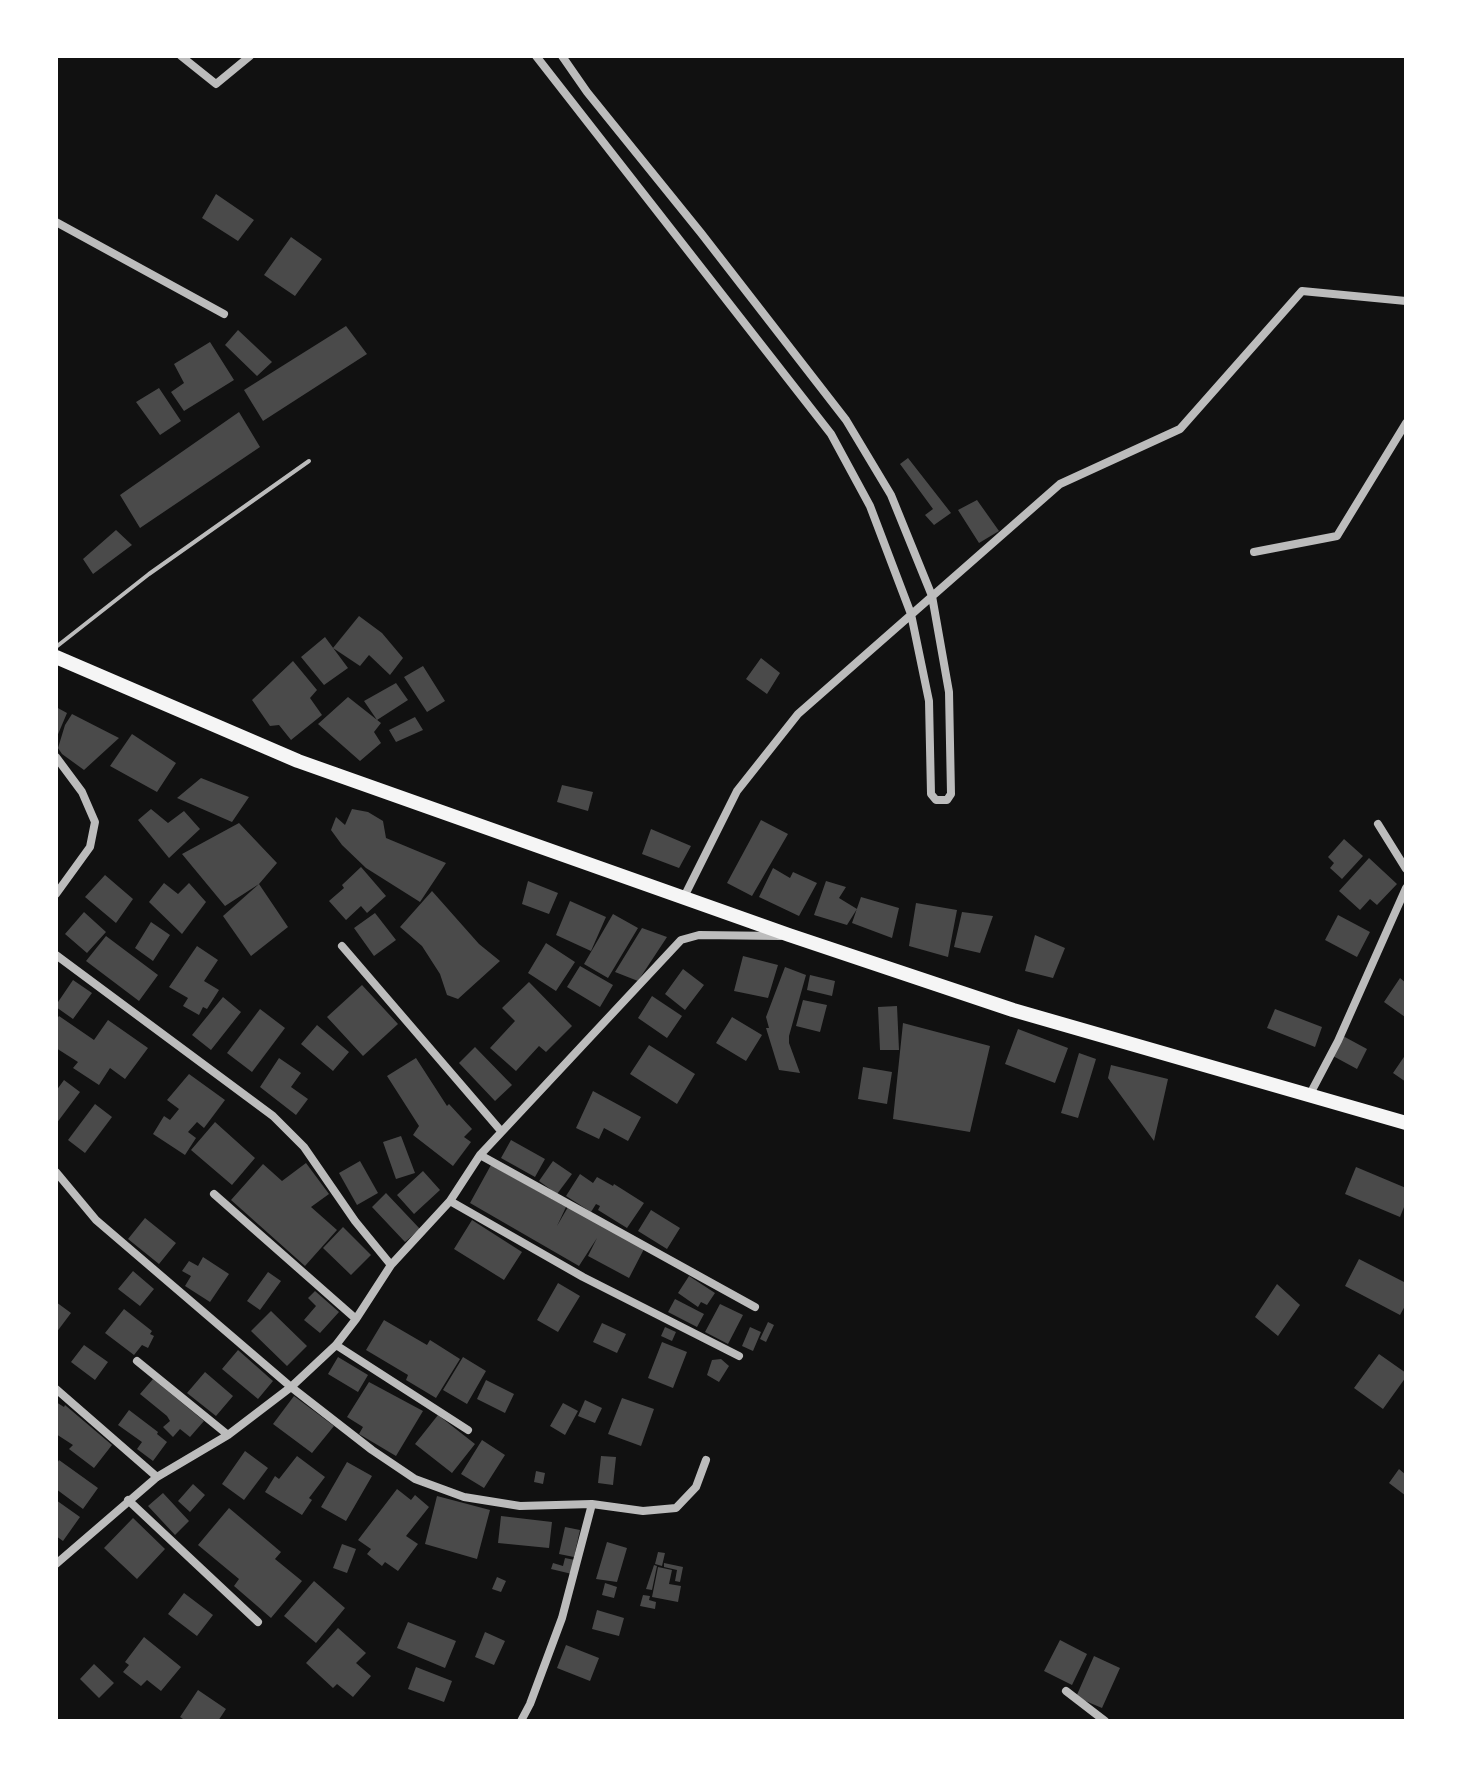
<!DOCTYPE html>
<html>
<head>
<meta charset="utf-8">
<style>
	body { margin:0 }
	#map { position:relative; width:1462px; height:1777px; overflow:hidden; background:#111; font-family:Poppins,sans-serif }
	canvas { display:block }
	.frame { position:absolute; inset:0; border:58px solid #fff; pointer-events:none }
</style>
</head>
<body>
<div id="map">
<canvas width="1462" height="1777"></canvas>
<div class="frame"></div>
</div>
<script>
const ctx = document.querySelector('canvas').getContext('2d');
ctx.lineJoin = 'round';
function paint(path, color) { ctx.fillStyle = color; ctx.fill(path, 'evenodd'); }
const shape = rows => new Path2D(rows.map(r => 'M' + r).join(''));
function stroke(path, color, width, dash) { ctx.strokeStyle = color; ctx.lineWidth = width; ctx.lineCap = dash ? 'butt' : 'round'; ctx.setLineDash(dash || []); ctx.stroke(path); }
paint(shape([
	[216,194,254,220,238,241,202,218],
	[291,237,322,259,295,296,264,275],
	[346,326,367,354,263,421,244,390],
	[238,330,272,362,257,376,225,345],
	[210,342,234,380,184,411,171,392,184,383,174,364],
	[159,388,181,421,160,435,136,402],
	[239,412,260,447,140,528,120,495],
	[908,458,951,513,934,525,925,515,933,509,900,464],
	[977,500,999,531,979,543,958,510],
	[116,530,132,545,93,574,83,559],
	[359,616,382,633,403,658,390,675,369,655,360,666,333,648],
	[325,637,348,668,324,685,301,657],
	[761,658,780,673,767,694,746,679],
	[293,661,317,690,310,698,322,715,291,740,279,725,270,726,252,700],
	[423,666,445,701,427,712,404,677],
	[396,683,408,700,377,720,364,701],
	[348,697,381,723,374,732,381,743,360,761,318,724],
	[56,707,67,713,56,739],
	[72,714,119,738,84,770,62,754,58,748,65,725],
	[415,717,423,730,396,742,389,730],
	[132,734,176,763,157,792,110,766],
	[201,778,249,797,232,822,177,798],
	[562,785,593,792,588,811,557,802],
	[151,809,168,823,184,811,200,829,169,858,138,820],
	[352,809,368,812,383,821,386,838,446,863,420,902,366,868,342,845,331,830,336,817,345,825],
	[761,820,788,834,752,896,727,883],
	[239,823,277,863,259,884,225,906,182,854],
	[651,829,691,846,679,868,642,854],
	[1344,839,1363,856,1342,879,1330,868,1334,863,1328,857],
	[1369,858,1397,884,1377,905,1370,899,1360,910,1339,891],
	[361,867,386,896,367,913,361,906,346,920,329,901,344,888,342,885],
	[773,868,790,878,793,872,817,883,799,916,759,897],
	[105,875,133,899,116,923,85,897],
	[528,881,558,893,549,914,522,904],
	[826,881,846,887,839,898,857,909,847,925,814,915],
	[164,883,178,894,189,883,206,902,182,934,149,902],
	[259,884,288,927,251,956,223,916],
	[432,891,479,944,500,961,458,999,447,995,440,974,422,946,400,927],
	[861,897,899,908,892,938,852,923],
	[570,901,606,917,591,951,556,935],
	[916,903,957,910,948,957,909,946],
	[84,912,106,932,87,953,65,934],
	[962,912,993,916,980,953,954,947],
	[375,913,396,940,374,956,354,928],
	[613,914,638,928,608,978,584,964],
	[1338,915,1370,932,1357,957,1325,940],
	[151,922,170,935,153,961,135,948],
	[642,928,667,937,638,981,615,972],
	[1035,935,1065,948,1053,978,1025,971],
	[106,936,158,975,139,1001,86,961],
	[546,943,575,962,556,991,528,973],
	[197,946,218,960,204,981,219,990,207,1009,203,1007,199,1015,183,1006,188,998,169,987],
	[743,956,778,965,768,998,734,991],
	[580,966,613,985,600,1007,567,987],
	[785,967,806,975,789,1036,789,1043,800,1073,779,1070,766,1028,769,1028,766,1017],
	[683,969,704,985,685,1010,665,994],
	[810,975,835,981,832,996,807,990],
	[1400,978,1406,983,1405,1017,1384,1002],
	[73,980,92,993,73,1019,56,1007,56,1005],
	[529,982,572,1026,546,1052,539,1046,516,1071,490,1048,515,1021,502,1008],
	[362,985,398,1024,363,1056,327,1017],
	[652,996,682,1016,667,1038,638,1018],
	[223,997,241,1012,211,1050,192,1035],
	[803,1000,827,1005,820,1032,796,1026],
	[897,1006,899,1050,880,1050,878,1007],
	[260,1009,285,1028,252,1072,227,1053],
	[1275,1009,1322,1027,1315,1047,1267,1028],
	[59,1016,94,1040,108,1020,148,1048,125,1079,110,1068,99,1085,73,1068,78,1062,56,1048,56,1020],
	[732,1017,762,1035,746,1061,716,1043],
	[903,1023,990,1046,970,1132,893,1119],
	[317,1025,349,1052,333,1071,301,1044],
	[1018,1029,1068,1048,1055,1083,1005,1064],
	[1343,1036,1367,1049,1357,1069,1333,1056],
	[649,1045,695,1074,677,1104,630,1074],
	[475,1047,512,1085,495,1101,459,1063],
	[1079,1053,1096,1059,1078,1118,1061,1113],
	[1406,1054,1406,1082,1393,1073],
	[279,1058,301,1073,291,1087,308,1099,296,1115,260,1087],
	[416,1058,447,1106,449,1104,472,1129,464,1137,471,1142,453,1166,413,1135,419,1126,387,1076],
	[1111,1065,1168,1079,1154,1141,1108,1078],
	[863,1067,892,1072,887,1104,858,1099],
	[189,1074,225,1100,204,1128,197,1122,188,1132,196,1138,185,1155,153,1134,164,1116,170,1120,179,1109,167,1100],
	[64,1080,80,1092,56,1124,56,1091],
	[593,1091,641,1117,628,1141,604,1128,599,1139,576,1128],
	[95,1104,112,1117,85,1153,68,1140],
	[215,1122,255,1158,232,1185,191,1150],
	[401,1136,415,1173,396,1179,383,1142],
	[511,1140,545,1159,535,1177,501,1158],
	[360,1161,378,1193,357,1205,339,1173],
	[553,1161,572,1174,557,1194,539,1181],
	[306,1163,329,1194,311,1207,337,1230,305,1266,231,1200,263,1164,282,1181],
	[491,1165,566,1207,557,1226,568,1207,644,1249,629,1278,588,1256,597,1238,579,1266,470,1203],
	[1356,1167,1406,1188,1406,1202,1400,1217,1345,1194],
	[423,1171,440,1190,414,1214,397,1195],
	[580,1174,593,1183,597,1177,613,1186,614,1184,644,1203,627,1228,598,1210,600,1206,596,1204,591,1212,566,1196],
	[386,1193,420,1229,405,1242,372,1207],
	[651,1210,680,1228,667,1249,638,1231],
	[145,1218,176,1243,159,1264,128,1239],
	[472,1220,522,1252,504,1280,454,1249],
	[343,1227,371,1255,351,1275,323,1248],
	[203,1257,229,1274,210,1302,185,1286,191,1276,182,1271,189,1261,198,1266],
	[1359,1259,1406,1283,1406,1304,1400,1315,1345,1286],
	[133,1271,154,1289,140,1306,118,1289],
	[268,1272,281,1281,260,1310,247,1301],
	[689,1276,715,1293,707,1305,701,1302,698,1307,678,1293],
	[558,1283,580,1296,558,1332,537,1320],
	[1277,1284,1300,1305,1278,1336,1255,1317],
	[315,1291,339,1312,320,1333,304,1320,316,1306,308,1298],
	[675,1299,704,1314,697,1327,668,1312],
	[56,1302,71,1313,56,1333],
	[720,1304,743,1315,728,1344,705,1332],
	[124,1309,152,1331,150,1334,154,1336,148,1348,142,1345,134,1355,105,1333],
	[271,1311,307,1346,287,1366,251,1331],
	[384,1320,427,1345,430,1340,460,1359,436,1398,406,1380,408,1375,366,1350],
	[768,1322,774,1325,766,1342,760,1339],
	[602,1323,626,1334,617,1353,593,1342],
	[665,1327,676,1332,672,1341,661,1336],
	[750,1327,761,1332,753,1351,742,1346],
	[662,1342,687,1352,673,1388,648,1378],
	[84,1345,108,1362,95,1380,71,1362],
	[238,1350,273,1381,258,1399,222,1369],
	[1379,1354,1406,1373,1406,1377,1383,1409,1354,1388],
	[338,1357,368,1375,358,1392,328,1374],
	[463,1357,486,1371,467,1404,443,1390],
	[721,1359,729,1366,719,1382,707,1375,712,1360],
	[205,1372,233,1396,216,1416,187,1393],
	[153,1379,204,1421,190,1437,180,1429,173,1437,163,1427,170,1421,167,1416,140,1394],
	[486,1380,514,1394,505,1413,477,1399],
	[369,1382,423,1411,396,1456,359,1434,363,1427,347,1417],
	[294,1396,334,1426,312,1453,273,1424],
	[622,1398,654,1409,641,1446,608,1434],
	[585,1400,602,1408,595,1423,578,1416],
	[56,1402,64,1407,65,1405,112,1445,94,1468,69,1449,73,1445,56,1434],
	[563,1403,578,1411,565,1435,550,1426],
	[129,1410,158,1432,157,1434,167,1442,153,1461,137,1449,142,1442,118,1425],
	[438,1415,475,1444,452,1473,415,1444],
	[482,1440,505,1455,484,1488,461,1474],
	[245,1451,268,1468,244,1500,222,1484],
	[297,1456,325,1477,309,1498,312,1500,302,1515,265,1492,275,1476,279,1479],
	[601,1456,616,1457,613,1485,598,1483],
	[59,1460,98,1488,83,1509,56,1489,56,1465],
	[347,1462,372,1476,346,1521,321,1507],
	[1399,1469,1406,1475,1406,1496,1389,1483],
	[536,1471,545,1473,543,1484,534,1482],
	[193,1484,205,1495,190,1512,178,1501],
	[397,1489,411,1500,415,1495,429,1507,406,1536,418,1544,398,1571,385,1562,382,1566,367,1554,371,1549,358,1540],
	[163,1493,189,1521,175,1535,148,1506],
	[437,1496,490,1510,477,1559,425,1544],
	[56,1500,80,1517,63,1541,56,1536],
	[229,1508,281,1552,275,1559,302,1581,271,1618,234,1586,239,1579,198,1545],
	[501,1516,552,1522,549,1548,498,1543],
	[133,1518,165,1549,137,1579,104,1548],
	[565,1527,580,1530,574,1557,559,1554],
	[607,1542,627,1548,617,1582,596,1579],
	[342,1544,356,1549,347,1573,333,1568],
	[658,1552,665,1553,662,1566,655,1564],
	[565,1558,575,1560,572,1574,551,1569,553,1563,563,1566],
	[664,1563,683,1567,680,1582,675,1581,677,1570,664,1567],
	[654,1565,657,1566,652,1590,646,1589],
	[658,1567,672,1570,669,1584,681,1586,678,1602,652,1597],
	[497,1577,506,1581,501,1592,492,1589],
	[314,1581,345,1608,316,1643,284,1616],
	[605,1583,617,1587,614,1598,602,1595],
	[184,1593,213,1615,197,1636,168,1614],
	[643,1595,650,1596,649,1600,656,1602,655,1609,640,1606],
	[597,1610,624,1618,619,1636,592,1629],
	[408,1622,456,1641,445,1668,397,1648],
	[338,1628,366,1653,356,1663,371,1676,353,1697,337,1684,333,1688,306,1663],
	[485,1632,505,1641,494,1665,475,1657],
	[144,1637,181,1667,161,1691,147,1680,141,1686,123,1672,129,1665,125,1662],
	[1060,1640,1087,1654,1072,1685,1044,1671],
	[566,1645,599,1658,590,1681,557,1668],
	[1094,1656,1120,1668,1102,1708,1076,1697],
	[94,1664,114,1683,99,1698,80,1679],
	[416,1667,452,1681,444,1702,408,1689],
	[198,1690,226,1709,218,1721,186,1721,180,1717]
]), '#4a4a4a');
stroke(shape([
	[56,647,149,574,309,461]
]), '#bcbcbc', 4);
stroke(shape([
	[181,56,216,84,250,56],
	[536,56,831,434,870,506,911,614,929,701,931,794,936,800,947,800,951,794,949,692,932,596,891,495,846,420,701,233,587,92,562,56],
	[56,222,224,314],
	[1254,552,1337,536,1406,423],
	[56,757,82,792,95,822,90,847,56,894],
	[1378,824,1406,869],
	[684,897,737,791,798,714,1060,484,1180,429,1302,291,1406,301],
	[342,946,501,1131],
	[56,955,273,1116,304,1147,355,1221,391,1265],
	[1309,1096,1338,1041,1406,888],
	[480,1155,755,1307],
	[56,1172,96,1220,291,1387,372,1450,415,1479,464,1497,520,1506,592,1504,643,1511,676,1508,696,1487,706,1460],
	[214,1194,356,1319],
	[450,1201,583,1277,739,1356],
	[336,1345,468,1430],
	[137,1361,228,1435],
	[56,1389,157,1477],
	[128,1500,258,1622],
	[56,1564,157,1477,228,1435,291,1387,336,1345,356,1319,391,1265,450,1201,480,1155,681,940,699,935,780,936],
	[1066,1691,1105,1721],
	[521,1721,530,1704,562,1618,592,1504]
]), '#bcbcbc', 8);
stroke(shape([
	[56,657,298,761,789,935,1013,1010,1406,1123]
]), '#f5f5f5', 14);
</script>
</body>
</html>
